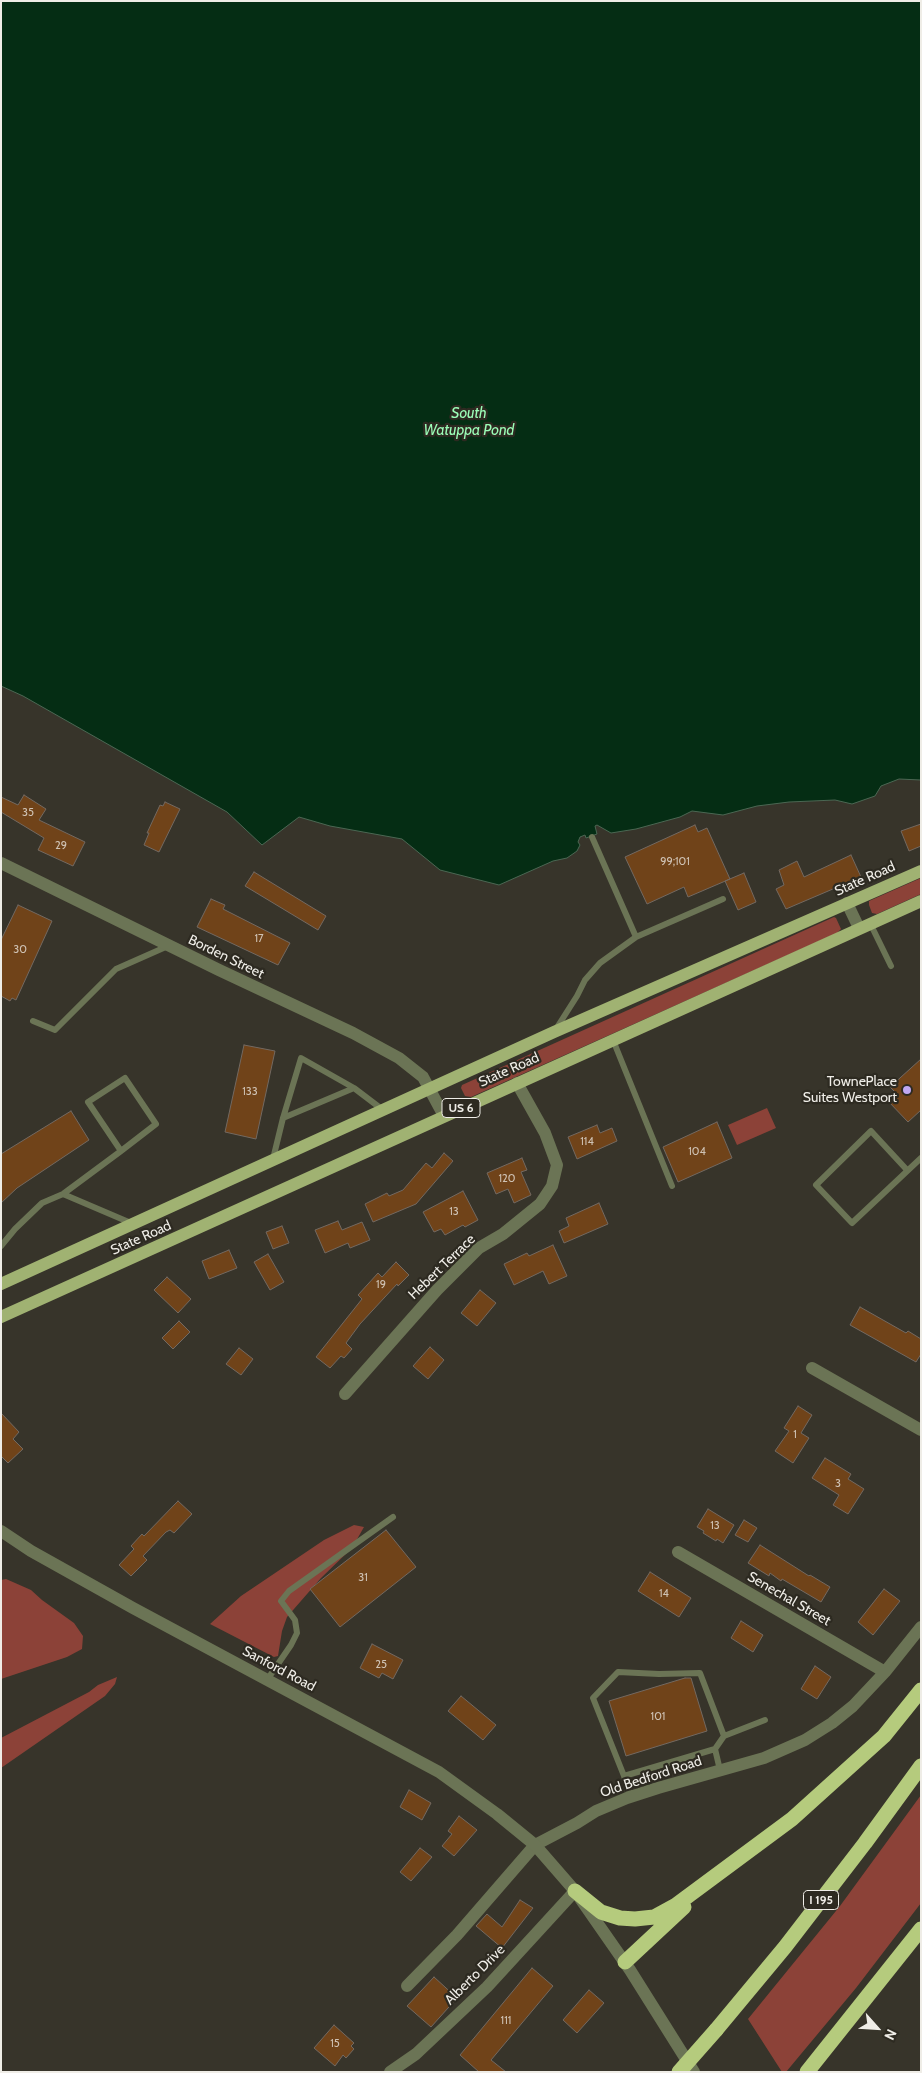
<!DOCTYPE html>
<html>
<head>
<meta charset="utf-8">
<style>
	body { margin:0 }
	#map { position:relative; width:922px; height:2073px; overflow:hidden; background:#37342a; font-family:Cabin,sans-serif }
	canvas { display:block }
	.frame { position:absolute; inset:0; border:2px solid #efede7; pointer-events:none }
	.north { position:absolute; left:852px; top:2003px; width:50px; height:50px; -webkit-text-stroke:4px #2d2a21; paint-order:stroke; rotate:116deg; font-size:14px; font-weight:700; line-height:20px; text-align:center; color:#efede7 }
	.north::after { content:''; display:block; margin:auto; width:18px; height:22px; background:#efede7; clip-path:polygon(50% 0,100% 100%,50% 72%,0 100%) }
</style>
</head>
<body>
<div id="map">
<canvas width="922" height="2073"></canvas>
<div class="frame"></div>
<div class="north">N</div>
</div>
<script>
const ctx = document.querySelector('canvas').getContext('2d');
ctx.lineJoin = 'round';
function paint(path, color) { ctx.fillStyle = color; ctx.fill(path, 'evenodd'); }
const shape = rows => new Path2D(rows.map(r => 'M' + r).join(''));
function stroke(path, color, width, dash) { ctx.strokeStyle = color; ctx.lineWidth = width; ctx.lineCap = dash ? 'butt' : 'round'; ctx.setLineDash(dash || []); ctx.stroke(path); }
function label(font, color, halo, rows, align = 'center') {
  ctx.font = font + ' Cabin,sans-serif'; ctx.lineWidth = 4.5; ctx.setLineDash([]); ctx.textBaseline = 'middle'; ctx.strokeStyle = halo; ctx.fillStyle = color; for (const [text, x, y, turn = 0] of rows) {
    ctx.save(); ctx.translate(x, y); ctx.rotate((+turn || 0) * Math.PI / 180); ctx.textAlign = isNaN(turn) ? turn : align; if (halo) ctx.strokeText(text, 0, 0); ctx.fillText(text, 0, 0); ctx.restore();
  }
}
paint(shape([
	[921,878,921,894,877,914,872,913,869,905,869,901],
	[834,917,836,918,841,929,837,933,471,1097,465,1096,461,1088,462,1085],
	[767,1108,776,1128,737,1145,728,1125],
	[354,1525,364,1527,352,1548,321,1578,287,1617,282,1631,278,1656,274,1657,210,1624,241,1596,324,1540],
	[6,1579,31,1590,42,1600,74,1623,83,1636,82,1649,67,1657,1,1679,1,1580],
	[117,1677,115,1684,105,1696,1,1768,1,1738,89,1692,98,1685],
	[921,1795,921,1903,856,1988,786,2072,782,2072,748,2019,840,1906]
]), '#8c4238');
const water = shape([
	[1,1,921,1,921,780,899,779,881,786,875,796,852,804,835,800,789,802,757,806,723,815,692,811,680,817,636,829,611,833,597,825,595,826,597,834,586,838,585,835,580,837,578,842,580,845,577,851,567,858,553,861,499,885,440,870,402,839,330,826,299,817,262,845,227,812,23,696,1,686,1,1]
]);
paint(water, '#052d14');
stroke(water, '#4b6753', 1);
const building = shape([
	[24,795,46,809,39,820,85,842,73,866,38,850,44,838,1,812,1,797,18,805,24,795],
	[165,802,180,809,159,852,144,845,149,833,147,833,160,805,163,806,165,802],
	[921,824,921,846,909,851,901,831,921,824],
	[695,825,698,832,707,828,730,879,688,897,684,887,647,904,625,857,695,825],
	[851,855,861,877,786,909,776,889,784,885,779,870,797,861,804,877,851,855],
	[254,872,326,916,318,930,245,886,254,872],
	[744,873,756,902,738,910,725,881,744,873],
	[211,899,225,905,223,909,290,943,278,965,197,927,211,899],
	[18,905,52,921,16,1000,12,998,10,1001,1,996,1,940,18,905],
	[244,1045,275,1051,256,1139,225,1132,244,1045],
	[921,1059,921,1110,908,1122,888,1101,896,1093,890,1087,921,1059],
	[71,1111,89,1140,17,1188,1,1203,1,1154,71,1111],
	[717,1122,732,1158,678,1182,663,1147,717,1122],
	[597,1125,600,1133,612,1128,617,1141,577,1159,568,1137,597,1125],
	[444,1153,453,1161,416,1204,373,1222,365,1204,387,1193,389,1196,403,1190,426,1163,432,1168,444,1153],
	[522,1158,527,1170,521,1172,531,1195,514,1203,508,1189,496,1194,487,1173,522,1158],
	[463,1191,478,1220,465,1227,463,1225,445,1235,441,1229,434,1232,423,1212,463,1191],
	[599,1203,608,1224,564,1243,559,1231,569,1226,566,1218,599,1203],
	[338,1221,342,1230,362,1222,370,1240,350,1248,348,1243,325,1253,315,1230,338,1221],
	[282,1226,289,1243,273,1249,266,1232,282,1226],
	[553,1245,567,1276,549,1284,543,1271,514,1285,504,1264,527,1253,529,1256,553,1245],
	[229,1250,237,1268,209,1279,202,1261,229,1250],
	[268,1254,284,1282,270,1290,254,1262,268,1254],
	[396,1262,409,1275,398,1286,397,1284,360,1324,346,1343,352,1349,344,1358,341,1356,330,1368,316,1357,362,1299,358,1295,378,1273,382,1277,396,1262],
	[167,1277,191,1299,178,1313,154,1290,167,1277],
	[480,1290,496,1303,477,1326,461,1313,480,1290],
	[860,1307,906,1333,908,1331,921,1339,921,1354,916,1362,850,1325,860,1307],
	[179,1321,190,1332,173,1349,162,1338,179,1321],
	[430,1347,444,1360,428,1379,413,1366,430,1347],
	[239,1348,253,1359,241,1375,226,1364,239,1348],
	[798,1406,812,1415,801,1433,809,1438,793,1463,775,1451,789,1431,784,1428,798,1406],
	[1,1413,19,1432,13,1439,23,1449,8,1463,1,1456,1,1413],
	[825,1458,851,1474,848,1479,864,1489,848,1514,833,1505,839,1495,812,1478,825,1458],
	[178,1501,192,1514,174,1533,170,1530,166,1532,143,1556,147,1560,131,1576,119,1565,134,1549,131,1546,142,1534,144,1536,178,1501],
	[708,1509,734,1525,723,1543,717,1539,716,1541,703,1533,704,1531,697,1527,708,1509],
	[744,1520,757,1528,748,1542,735,1535,744,1520],
	[386,1530,416,1567,340,1627,310,1589,386,1530],
	[760,1545,809,1576,810,1575,830,1587,821,1602,782,1579,781,1581,770,1573,769,1576,748,1563,760,1545],
	[650,1572,691,1598,679,1617,638,1591,650,1572],
	[884,1589,900,1601,873,1635,858,1622,884,1589],
	[741,1621,763,1635,753,1652,731,1638,741,1621],
	[372,1644,403,1660,393,1679,382,1673,379,1678,360,1668,372,1644],
	[815,1666,831,1677,817,1699,801,1689,815,1666],
	[685,1678,691,1678,707,1731,626,1756,609,1701,685,1678],
	[461,1696,496,1725,483,1740,448,1711,461,1696],
	[409,1790,431,1803,422,1820,400,1807,409,1790],
	[459,1816,477,1830,454,1856,442,1846,452,1834,448,1831,459,1816],
	[420,1848,432,1857,411,1881,400,1872,420,1848],
	[520,1900,533,1908,502,1948,476,1926,487,1914,502,1927,520,1900],
	[532,1968,553,1986,491,2060,506,2072,479,2072,460,2055,532,1968],
	[434,1977,457,1998,431,2027,407,2006,434,1977],
	[589,1990,604,2003,577,2033,563,2020,589,1990],
	[334,2025,354,2043,351,2046,354,2049,346,2058,343,2055,335,2066,314,2048,334,2025]
]);
paint(building, '#704319');
stroke(building, '#736961', 1);
stroke(shape([
	[592,837,636,937],
	[870,923,891,966],
	[33,1021,55,1030,116,969,168,946],
	[556,1029,577,996,585,980,600,963,636,937,723,899],
	[613,1040,672,1186],
	[283,1118,354,1088],
	[273,1159,283,1118,301,1058,354,1088,383,1110],
	[907,1170,871,1131,816,1185,852,1223,921,1158],
	[63,1194,131,1223],
	[1,1246,15,1229,42,1203,63,1194,121,1151,156,1124,125,1078,88,1102,121,1151],
	[267,1680,291,1645,297,1633,295,1620,281,1601,289,1591,393,1517],
	[724,1736,765,1720],
	[624,1776,593,1698,618,1672,659,1674,700,1673,724,1736,715,1749],
	[631,1797,624,1776,715,1749,720,1770]
]), '#6b7455', 6);
stroke(shape([
	[1,863,219,970,353,1033,399,1058,423,1077,444,1116],
	[847,903,859,928],
	[812,1368,921,1430],
	[345,1394,437,1290,479,1248,503,1234,540,1204,552,1186,557,1165,545,1133,517,1083],
	[678,1552,885,1672],
	[407,1986,457,1935,535,1845,577,1823,596,1811,627,1798,658,1788,764,1758,805,1740,832,1723,853,1706,885,1672,921,1627],
	[390,2072,416,2054,487,1987,575,1891]
]), '#6b7455', 12);
stroke(shape([
	[1,1531,31,1551,133,1608,439,1772,497,1814,535,1845,575,1891,630,1970,694,2072]
]), '#6b7455', 12);
stroke(shape([
	[1,1284,554,1032,921,871],
	[1,1317,921,901]
]), '#a0b272', 12);
stroke(shape([
	[575,1891,601,1912,620,1918,635,1919,654,1917,676,1905,792,1819,884,1736,921,1690],
	[625,1962,684,1907],
	[716,2030,785,1947,865,1843,921,1766],
	[807,2072,921,1929]
]), '#b5cb7d', 15);
stroke(shape([
	[679,2072,716,2030]
]), '#b5cb7d', 15);
for (const [x, y, r, color] of [
	[907,1090,5,"#c0a8f3"]
]) { const dot = new Path2D(); dot.arc(x, y, r, 0, 2 * Math.PI); ctx.fillStyle = color; ctx.fill(dot); stroke(dot, '#2d2a21', 2); }
label('11px', '#cfc2b4', null, [
	["35",28,813],
	["29",61,846],
	["99;101",675,862],
	["17",259,939],
	["30",20,950],
	["133",250,1092],
	["114",587,1142],
	["104",697,1152],
	["120",507,1179],
	["13",454,1212],
	["19",381,1285],
	["1",795,1435],
	["3",838,1484],
	["13",715,1526],
	["31",363,1578],
	["14",664,1594],
	["25",381,1665],
	["101",658,1717],
	["111",506,2021],
	["15",335,2044]
]);
for (const [x, y, w] of [
	[461,1108,38],
	[821,1900,35]
]) { const box = new Path2D(); box.roundRect(x - w / 2, y - 9.5, w, 19, 4); ctx.fillStyle = '#2d2a21'; ctx.fill(box); stroke(box, '#efede7', 1); }
label('bold 12px', '#efede7', null, [
	["US 6",461,1108],
	["I 195",821,1900]
]);
label('14px', '#efede7', '#2d2a21', [
	["State Road",865,879,-24],
	["Borden Street",226,957,26],
	["State Road",509,1070,-24],
	["State Road",141,1238,-24],
	["Hebert Terrace",442,1267,-44],
	["Senechal Street",789,1599,30],
	["Sanford Road",279,1669,28],
	["Old Bedford Road",651,1777,-18],
	["Alberto Drive",475,1975,-45]
]);
label('14px', '#efede7', '#2d2a21', [
	["TownePlace",897,1082],
	["Suites Westport",897,1098]
], 'right');
label('italic 15px', '#9bfdb7', '#2d2a21', [
	["South",469,414],
	["Watuppa Pond",469,431]
]);
</script>
</body>
</html>
